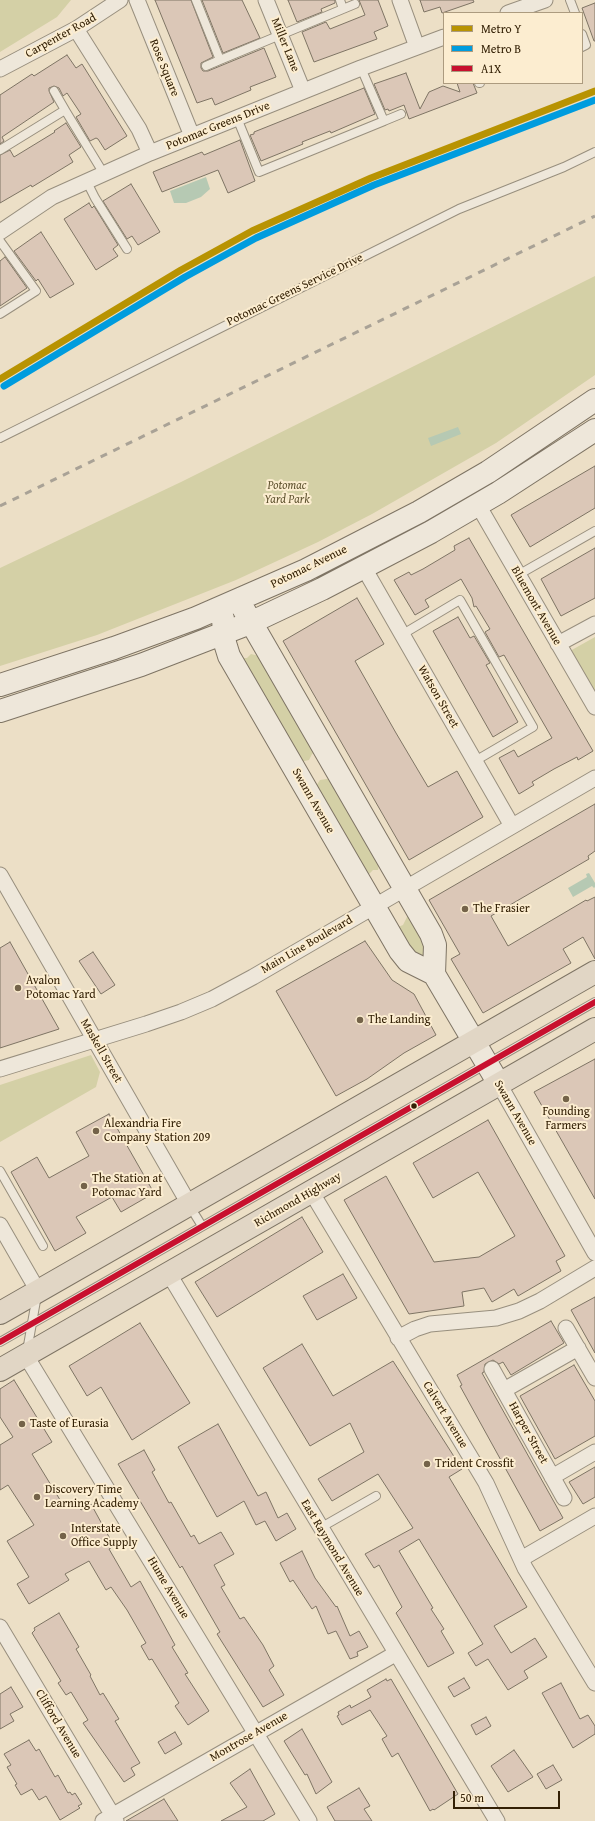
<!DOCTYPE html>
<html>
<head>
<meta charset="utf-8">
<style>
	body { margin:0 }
	#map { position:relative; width:595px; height:1821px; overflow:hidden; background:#ecdfc6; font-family:"Gentium Book Plus",serif }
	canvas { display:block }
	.legend { position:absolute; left:443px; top:12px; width:140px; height:72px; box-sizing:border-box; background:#fcedd0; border:1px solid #ac9b7f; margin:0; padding:5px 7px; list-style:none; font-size:12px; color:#332005 }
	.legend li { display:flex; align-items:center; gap:8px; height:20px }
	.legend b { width:20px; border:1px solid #ac9b7f }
	.scale { position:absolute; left:453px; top:1791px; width:107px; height:18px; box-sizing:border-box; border:2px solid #332005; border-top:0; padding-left:5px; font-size:12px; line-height:14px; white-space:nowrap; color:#332005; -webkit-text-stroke:3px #fcedd0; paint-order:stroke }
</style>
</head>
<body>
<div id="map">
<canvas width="595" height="1821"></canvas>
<ul class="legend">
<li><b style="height:5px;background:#b89302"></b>Metro Y</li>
<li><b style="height:5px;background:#009cde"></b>Metro B</li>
<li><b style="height:5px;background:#c8102e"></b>A1X</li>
</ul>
<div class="scale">50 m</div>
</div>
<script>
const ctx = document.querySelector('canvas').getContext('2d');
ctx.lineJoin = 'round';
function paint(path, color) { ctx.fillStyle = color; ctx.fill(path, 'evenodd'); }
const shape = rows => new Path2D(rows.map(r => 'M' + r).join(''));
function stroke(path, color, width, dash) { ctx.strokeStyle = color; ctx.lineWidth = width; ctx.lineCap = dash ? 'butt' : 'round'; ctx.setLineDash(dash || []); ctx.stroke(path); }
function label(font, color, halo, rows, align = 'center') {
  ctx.font = font + ' "Gentium Book Plus",serif'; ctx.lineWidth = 4; ctx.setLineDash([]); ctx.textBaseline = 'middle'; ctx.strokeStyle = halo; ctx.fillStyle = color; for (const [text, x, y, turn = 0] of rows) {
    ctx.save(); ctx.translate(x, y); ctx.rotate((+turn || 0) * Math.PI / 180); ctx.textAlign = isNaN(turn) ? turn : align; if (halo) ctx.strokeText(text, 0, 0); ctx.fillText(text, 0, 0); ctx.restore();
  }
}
paint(shape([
	[0,0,71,0,57,17,0,52],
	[595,276,595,375,496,443,372,514,318,542,236,580,97,635,0,666,0,568,181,482],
	[595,637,595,694,570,651],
	[251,654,259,656,317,751,312,754,309,760,300,762,243,658,247,658],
	[333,778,379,865,378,870,373,870,367,876,314,789,320,780],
	[411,915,427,941,424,964,393,926,398,927,403,925,407,917],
	[91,1055,100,1072,96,1087,0,1142,0,1085]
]), '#d4d0a6');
paint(shape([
	[206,177,210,189,201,197,186,203,174,203,170,191],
	[458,427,461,434,431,446,428,438],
	[589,873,595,883,595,887,594,888,592,886,573,897,568,888,587,877,586,874]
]), '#b6c9b3');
const building = shape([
	[155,0,191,0,213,57,201,63,201,68,203,71,208,71,264,48,276,77,250,87,251,90,215,105,212,98,197,103,155,0],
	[202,0,242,0,260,38,223,53,202,0],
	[288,0,335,0,335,3,321,9,322,12,297,22,288,0],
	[359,0,378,0,388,26,374,32,377,39,314,62,302,32,326,22,330,29,365,15,359,0],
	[420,0,473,0,474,2,442,13,440,7,424,12,420,0],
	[595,3,595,41,594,41,582,8,595,3],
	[67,55,76,68,82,64,127,136,105,150,98,139,96,138,90,141,76,117,81,114,67,93,63,96,59,88,54,86,49,88,49,91,54,102,2,137,4,141,0,144,0,95,32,74,34,76,67,55],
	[406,73,420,109,429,92,443,86,460,92,457,83,473,83,477,93,409,119,404,105,389,111,388,109,385,110,374,84,406,73],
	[364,88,375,114,331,133,330,131,302,142,303,144,261,161,250,135,254,134,254,132,364,88],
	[66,123,81,147,69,155,73,162,32,187,31,185,0,203,0,155,10,150,14,157,55,132,54,131,66,123],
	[240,140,255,181,228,193,218,170,162,192,153,172,202,152,204,155,240,140],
	[131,184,160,232,138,245,132,236,127,239,103,201,131,184],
	[89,203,92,208,94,206,118,245,113,249,118,256,96,270,64,219,89,203],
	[41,232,74,284,50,298,38,279,36,281,14,251,41,232],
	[5,257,27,288,0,306,0,261,5,257],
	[595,466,595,508,530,547,511,515,595,466],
	[469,538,593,751,578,760,577,757,554,769,532,782,534,785,519,794,499,758,514,750,518,757,552,738,504,655,499,657,485,632,490,629,476,606,474,607,472,598,461,579,425,600,429,607,415,615,394,580,409,572,411,575,423,569,455,550,454,546,469,538],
	[595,548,595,598,561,616,541,579,595,548],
	[357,598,384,644,355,661,396,733,428,787,457,771,483,817,409,860,283,641,357,598],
	[458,617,470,638,474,636,490,663,486,665,518,722,493,737,433,631,458,617],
	[595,804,595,851,588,856,589,859,491,916,508,946,586,900,587,901,595,897,595,959,583,937,563,949,571,963,483,1013,451,959,460,954,429,900,595,804],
	[365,941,392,980,414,994,436,1035,404,1053,367,1079,336,1096,276,991,365,941],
	[10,942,59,1029,0,1048,0,948,10,942],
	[93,952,115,985,101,994,79,961,93,952],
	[595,1059,595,1199,534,1092,595,1059],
	[109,1114,154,1193,121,1212,112,1197,76,1217,86,1233,55,1251,11,1172,37,1157,49,1178,89,1156,76,1132,109,1114],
	[488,1120,565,1256,556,1261,561,1271,518,1296,514,1289,492,1302,484,1288,462,1292,464,1306,409,1314,344,1200,386,1176,434,1262,479,1257,515,1236,478,1172,433,1198,413,1163,488,1120],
	[302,1217,323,1252,217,1317,195,1282,302,1217],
	[343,1274,357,1298,317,1320,303,1296,343,1274],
	[595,1297,595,1353,571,1310,595,1297],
	[551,1321,564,1343,511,1375,503,1362,499,1364,493,1360,485,1364,484,1372,482,1373,563,1518,540,1531,460,1386,462,1385,457,1375,551,1321],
	[140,1323,190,1403,132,1440,101,1387,87,1396,69,1366,140,1323],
	[302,1344,333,1396,393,1361,462,1469,449,1477,527,1607,494,1626,511,1653,535,1638,547,1657,524,1671,528,1678,508,1690,488,1659,476,1666,468,1653,483,1644,419,1539,399,1551,433,1608,431,1609,444,1629,441,1631,454,1653,428,1667,396,1613,402,1607,379,1565,374,1568,365,1554,413,1528,378,1474,332,1501,318,1479,364,1452,350,1423,310,1446,263,1368,302,1344],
	[574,1365,595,1401,595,1436,555,1459,520,1396,574,1365],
	[14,1380,52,1442,32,1454,65,1508,76,1502,81,1510,91,1504,114,1546,109,1549,131,1587,140,1581,175,1645,172,1647,188,1673,185,1674,209,1711,188,1725,175,1706,179,1703,152,1659,149,1660,141,1646,146,1643,127,1610,111,1587,106,1590,89,1561,65,1574,69,1580,29,1604,17,1584,29,1577,7,1541,34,1525,8,1485,0,1490,0,1445,13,1437,0,1417,0,1389,14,1380],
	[218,1424,258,1496,266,1492,278,1518,287,1513,296,1529,276,1541,265,1521,256,1525,244,1501,217,1517,178,1447,218,1424],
	[144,1450,155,1470,152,1472,169,1503,171,1502,191,1537,194,1535,199,1544,221,1532,234,1554,214,1565,225,1585,221,1587,240,1619,244,1617,263,1645,274,1666,269,1670,284,1695,263,1707,217,1634,220,1632,182,1566,180,1568,118,1464,144,1450],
	[595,1467,595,1497,583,1504,569,1482,595,1467],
	[302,1551,315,1578,336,1607,337,1606,350,1636,359,1631,368,1647,357,1652,358,1656,350,1659,336,1631,328,1634,316,1606,312,1609,293,1580,290,1582,280,1563,302,1551],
	[59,1613,79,1647,76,1649,91,1675,90,1676,100,1695,103,1693,119,1719,115,1721,140,1763,131,1768,135,1775,124,1782,83,1723,88,1720,71,1692,66,1695,58,1683,61,1681,32,1633,35,1630,34,1628,59,1613],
	[464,1678,470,1688,454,1697,448,1687,464,1678],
	[386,1679,387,1681,391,1679,458,1794,434,1810,433,1809,430,1811,398,1753,392,1757,382,1739,387,1736,370,1710,342,1725,337,1716,339,1715,338,1712,350,1705,351,1708,371,1697,367,1690,386,1679],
	[561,1683,580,1719,588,1715,595,1726,595,1734,573,1748,542,1693,561,1683],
	[11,1687,23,1707,10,1714,14,1721,0,1729,0,1694,11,1687],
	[486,1717,491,1726,476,1735,471,1725,486,1717],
	[302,1729,332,1782,316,1794,307,1774,305,1775,284,1741,302,1729],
	[175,1732,182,1744,165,1754,158,1742,175,1732],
	[29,1740,36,1751,39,1749,55,1777,58,1775,68,1793,70,1792,72,1795,75,1793,82,1804,78,1806,80,1808,60,1820,46,1796,39,1800,32,1789,21,1795,15,1785,17,1784,7,1767,11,1765,4,1754,29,1740],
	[514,1750,533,1777,508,1792,491,1766,514,1750],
	[553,1765,562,1780,546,1789,537,1774,553,1765],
	[250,1769,275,1814,263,1821,221,1821,247,1807,230,1783,250,1769],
	[359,1788,370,1806,364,1809,372,1821,335,1821,327,1807,359,1788],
	[164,1799,178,1821,126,1821,164,1799]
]);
paint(building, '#dbc7b7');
stroke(building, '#7e7464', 1);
const lane = shape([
	[196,0,220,60,343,9,340,0],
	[570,0,575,13],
	[343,9,355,4],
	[582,34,586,45,582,47],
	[206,66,220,60],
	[479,83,480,83],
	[54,91,65,110],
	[237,118,259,172,384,121,361,68],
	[384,121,401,114],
	[0,150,65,110,104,174],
	[87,182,95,198,127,249],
	[0,241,36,291,0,314],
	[0,438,459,209,564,167,595,152],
	[518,575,595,531],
	[403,634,460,600,533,727,475,761],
	[0,1171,43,1246],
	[189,1205,202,1226],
	[0,1342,595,1002],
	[27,1351,37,1295],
	[320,1528,376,1496]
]);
const street = shape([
	[137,0,192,136],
	[266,0,303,91],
	[400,0,417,47],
	[508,13,545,0],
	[76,29,139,129,150,153],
	[0,69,76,29,120,0],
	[0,232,52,197,150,153,361,68,444,37],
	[478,505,595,707],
	[364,568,512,826],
	[558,644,595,624],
	[0,875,189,1204],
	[0,1069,146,1024,181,1012,212,999,253,977,595,778],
	[499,1084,595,1253],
	[312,1193,486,1483,525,1568,595,1683],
	[0,1225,38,1291],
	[169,1274,497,1821],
	[566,1328,595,1378],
	[398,1338,415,1329,430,1324,496,1318,519,1311,540,1301,595,1268],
	[26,1356,309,1821],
	[492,1369,564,1498],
	[504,1390,578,1348],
	[552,1477,595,1452],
	[521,1559,595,1516],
	[0,1627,116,1821],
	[103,1821,395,1654]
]);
const secondary = shape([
	[244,610,431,934,435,945,434,974,499,1084],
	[223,619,225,643,229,656,400,951,408,961,434,974],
	[0,685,114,648,196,618,306,570,419,512,488,472,595,400],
	[0,711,141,665,250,623,322,589,431,532,498,493,595,430]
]);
const highway = shape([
	[0,1313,595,972],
	[0,1370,595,1029]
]);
stroke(lane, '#988f7e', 10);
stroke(street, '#988f7e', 17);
stroke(secondary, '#7e7464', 24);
stroke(highway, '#7e7464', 24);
stroke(lane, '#eee7da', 8);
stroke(street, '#eee7da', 15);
stroke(secondary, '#eee7da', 22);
stroke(highway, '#e1d6c5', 22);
stroke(shape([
	[0,506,595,216]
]), '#a9a296', 3, [7, 7]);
stroke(shape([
	[0,1342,595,1002]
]), '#c8102e', 6);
stroke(shape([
	[0,379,181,270,252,231,371,178,595,91]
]), '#b89302', 7);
stroke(shape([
	[4,386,185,277,256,238,374,185,595,100]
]), '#009cde', 7);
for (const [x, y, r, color] of [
	[465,909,4,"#746349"],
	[18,988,4,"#746349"],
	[360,1020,4,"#746349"],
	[566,1099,4,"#746349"],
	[414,1106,3.5,"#332005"],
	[96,1131,4,"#746349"],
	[84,1186,4,"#746349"],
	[22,1424,4,"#746349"],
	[427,1464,4,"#746349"],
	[37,1497,4,"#746349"],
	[63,1536,4,"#746349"]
]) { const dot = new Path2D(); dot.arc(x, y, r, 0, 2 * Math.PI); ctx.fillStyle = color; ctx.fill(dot); stroke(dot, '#fcedd0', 1.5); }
label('12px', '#332005', '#fcedd0', [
	["Carpenter Road",61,36,-29],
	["Miller Lane",285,45,68],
	["Rose Square",164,68,68],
	["Potomac Greens Drive",218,126,-22],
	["Potomac Greens Service Drive",295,290,-26],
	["Potomac Avenue",309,567,-26],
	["Bluemont Avenue",536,606,60],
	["Watson Street",438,697,60],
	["Swann Avenue",313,801,60],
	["Main Line Boulevard",307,945,-30],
	["Maskell Street",101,1051,60],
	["Swann Avenue",515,1113,60],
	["Richmond Highway",298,1200,-30],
	["Calvert Avenue",445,1415,59],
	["Harper Street",528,1433,61],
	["East Raymond Avenue",332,1548,59],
	["Hume Avenue",168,1588,59],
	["Clifford Avenue",58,1724,59],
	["Montrose Avenue",249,1737,-30]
]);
label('italic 12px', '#5e512e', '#fcedd0', [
	["Potomac",287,486],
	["Yard Park",287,500]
]);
label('12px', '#332005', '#fcedd0', [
	["The Frasier",473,909],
	["Avalon",26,981],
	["Potomac Yard",26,995],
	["The Landing",368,1020],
	["Founding",566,1112,"center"],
	["Farmers",566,1126,"center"],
	["Alexandria Fire",104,1124],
	["Company Station 209",104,1138],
	["The Station at",92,1179],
	["Potomac Yard",92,1193],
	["Taste of Eurasia",30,1424],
	["Trident Crossfit",435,1464],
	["Discovery Time",45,1490],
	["Learning Academy",45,1504],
	["Interstate",71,1529],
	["Office Supply",71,1543]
], 'left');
</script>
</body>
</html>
